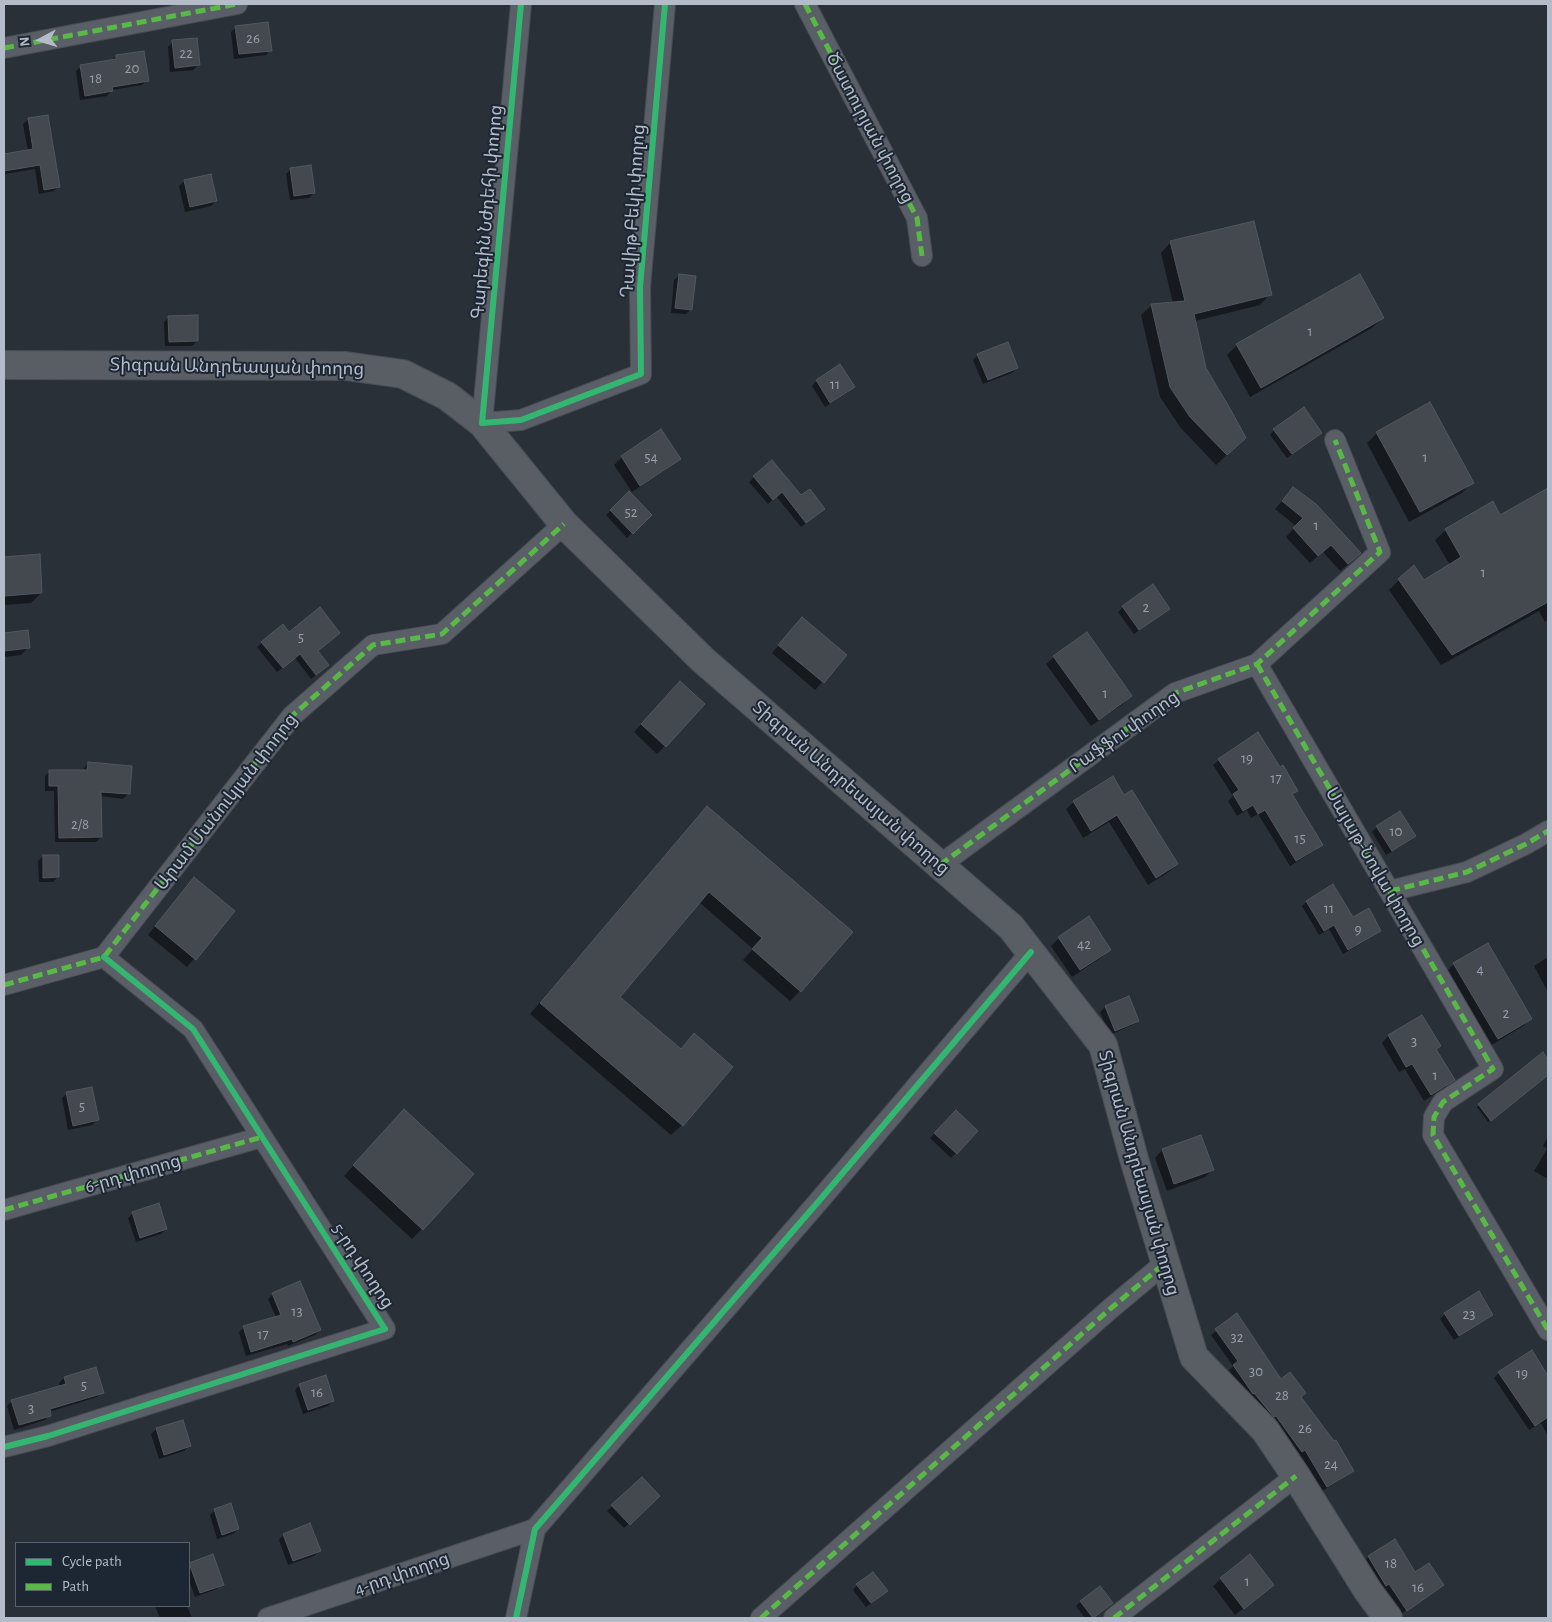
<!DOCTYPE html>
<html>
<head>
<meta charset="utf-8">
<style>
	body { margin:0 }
	#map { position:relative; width:1552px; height:1622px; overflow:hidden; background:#2a3038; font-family:"Alegreya Sans",sans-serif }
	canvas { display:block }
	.frame { position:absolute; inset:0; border:5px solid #b4bcc9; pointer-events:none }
	.legend { position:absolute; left:15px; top:1542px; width:175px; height:65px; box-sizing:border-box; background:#1d2633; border:1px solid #59626f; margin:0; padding:6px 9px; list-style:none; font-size:15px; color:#b4bcc9 }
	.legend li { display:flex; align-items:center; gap:10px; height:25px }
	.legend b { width:25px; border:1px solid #59626f }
	.north { position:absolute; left:15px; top:15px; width:50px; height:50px; -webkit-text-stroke:4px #1d2633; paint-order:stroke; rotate:264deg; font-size:14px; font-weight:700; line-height:20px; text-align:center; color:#b4bcc9 }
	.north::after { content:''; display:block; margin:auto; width:18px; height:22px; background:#b4bcc9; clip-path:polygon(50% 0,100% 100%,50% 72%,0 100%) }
</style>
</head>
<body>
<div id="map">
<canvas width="1552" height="1622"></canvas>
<div class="frame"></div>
<ul class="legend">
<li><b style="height:6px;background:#33b770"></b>Cycle path</li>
<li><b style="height:6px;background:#58b947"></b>Path</li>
</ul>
<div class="north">N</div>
</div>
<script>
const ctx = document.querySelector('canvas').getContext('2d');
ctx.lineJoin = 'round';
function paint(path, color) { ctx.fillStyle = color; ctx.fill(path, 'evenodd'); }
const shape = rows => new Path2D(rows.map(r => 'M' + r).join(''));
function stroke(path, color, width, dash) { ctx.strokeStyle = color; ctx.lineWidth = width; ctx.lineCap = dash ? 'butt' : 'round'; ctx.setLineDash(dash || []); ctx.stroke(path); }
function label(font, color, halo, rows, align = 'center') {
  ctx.font = font + ' "Alegreya Sans","Noto Sans Armenian",sans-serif'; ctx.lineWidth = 4; ctx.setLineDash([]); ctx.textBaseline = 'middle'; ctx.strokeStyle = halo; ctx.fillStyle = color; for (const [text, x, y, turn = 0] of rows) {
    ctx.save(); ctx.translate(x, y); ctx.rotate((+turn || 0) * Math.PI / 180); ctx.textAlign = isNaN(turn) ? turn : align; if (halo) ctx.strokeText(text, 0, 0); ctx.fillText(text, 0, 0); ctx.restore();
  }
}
paint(shape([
	[236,27,270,50,266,55,234,59,231,32],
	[173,42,198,65,193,70,170,72,168,47],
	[116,56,147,80,142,85,112,90,107,96,80,100,76,71,81,67,111,61],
	[47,116,59,186,54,191,39,194,35,169,4,174,4,155,28,151,23,124,28,120],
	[291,169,314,193,309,198,290,200,286,174],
	[210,176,216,201,211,206,185,212,179,186,184,181],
	[1171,242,1270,294,1260,305,1195,321,1205,369,1234,448,1216,465,1180,427,1160,397,1141,315,1152,305,1173,303,1161,253],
	[679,276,691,309,686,314,671,313,674,280],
	[169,317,197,341,192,346,165,346,164,322],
	[1383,318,1372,328,1250,397,1227,355,1237,345],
	[978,355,1017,368,1012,373,983,384,973,360],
	[840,366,853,387,848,392,825,407,812,386,816,381],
	[1274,430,1321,433,1287,458,1270,435],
	[661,431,679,459,671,466,632,492,614,465,622,457],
	[1377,433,1472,482,1462,493,1409,522,1367,443],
	[754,477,801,497,819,513,801,527,776,496,768,504,749,482],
	[1293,489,1352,561,1340,571,1323,552,1310,563,1286,537,1296,526,1275,509],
	[1548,490,1548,620,1545,622,1539,611,1441,665,1389,590,1399,580,1423,581,1450,565,1435,540,1446,530,1499,516],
	[629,493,650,515,627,538,606,515],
	[38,556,41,593,31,603,4,605,4,558],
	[1123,607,1168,609,1134,634,1118,612],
	[802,618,846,656,815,690,772,653],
	[27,631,29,647,21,655,4,657,4,634],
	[339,633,317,652,322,670,311,679,295,658,277,672,257,647,262,643,289,634],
	[1087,634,1131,696,1123,704,1091,726,1046,664,1054,657],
	[672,691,665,746,657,754,634,732],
	[1219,760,1296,791,1292,795,1322,844,1316,850,1290,866,1258,814,1251,818,1247,810,1237,816,1228,801,1233,796,1213,765],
	[88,763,128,794,123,799,100,796,101,837,96,842,55,842,54,791,45,791,45,776,50,771,83,771,84,768],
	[1124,797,1177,864,1169,872,1148,885,1109,822,1083,838,1066,809,1074,802],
	[697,818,800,991,790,1001,743,960,753,949,699,902,618,997,680,1050,694,1035,682,1125,671,1135,530,1014],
	[1377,827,1414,836,1409,841,1386,855,1372,832],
	[43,856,58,877,53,882,39,882,38,861],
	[187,887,234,911,187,967,148,935],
	[1306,902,1352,918,1380,931,1375,935,1343,954,1329,929,1319,935,1302,906],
	[1088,918,1109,950,1102,957,1072,977,1051,946,1059,938],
	[1548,957,1548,992,1534,966],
	[1454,964,1531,1019,1523,1026,1490,1046,1446,972],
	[1128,998,1137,1021,1132,1025,1110,1035,1100,1012,1105,1007],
	[1422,1017,1439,1046,1435,1050,1453,1080,1447,1086,1424,1101,1405,1069,1399,1072,1382,1043,1388,1036],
	[1542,1054,1548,1062,1548,1074,1488,1122,1477,1107],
	[67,1093,97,1120,92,1125,68,1130,62,1098],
	[956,1112,977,1131,951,1158,930,1138],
	[394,1121,422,1229,412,1239,344,1176],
	[1548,1136,1548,1179,1534,1171,1547,1149,1543,1146],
	[1162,1150,1212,1170,1205,1177,1167,1191,1155,1158],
	[133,1213,166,1229,161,1234,136,1242,128,1218],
	[273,1294,320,1330,315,1335,288,1346,287,1344,246,1356,239,1332,244,1327,276,1317,268,1299],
	[1445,1314,1492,1314,1487,1319,1454,1340,1440,1319],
	[1237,1315,1281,1381,1300,1397,1353,1471,1348,1475,1322,1491,1299,1454,1297,1456,1248,1398,1229,1370,1233,1366,1211,1335],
	[1532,1352,1548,1378,1548,1436,1541,1423,1529,1430,1494,1378,1499,1373],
	[95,1369,102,1392,97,1397,49,1412,50,1415,45,1420,14,1430,7,1406,12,1401,60,1386,59,1383,64,1378],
	[300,1385,333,1401,328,1406,303,1414,295,1390],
	[182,1421,189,1446,184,1451,159,1459,151,1434,156,1429],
	[642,1478,658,1496,624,1528,607,1511],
	[215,1510,238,1529,233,1534,217,1539,210,1515],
	[283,1535,319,1551,314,1556,288,1565,279,1540],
	[1394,1541,1415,1574,1442,1585,1401,1614,1384,1588,1381,1590,1364,1562,1368,1557],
	[190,1564,222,1584,217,1589,195,1597,189,1580],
	[1221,1579,1272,1585,1235,1615,1213,1586],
	[857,1585,881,1596,866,1607,853,1590],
	[1081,1601,1107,1608,1092,1618,1085,1618,1076,1606],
	[155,1606,187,1606,192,1618,160,1618]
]), '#0007');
const building = shape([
	[268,22,272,51,239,54,235,26,268,22],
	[197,38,200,65,175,68,172,40,197,38],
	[144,51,149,81,112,87,113,91,85,96,80,65,116,59,116,55,144,51],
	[48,115,60,187,44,190,40,165,4,171,4,154,33,149,28,118,48,115],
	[311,165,315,193,294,196,290,168,311,165],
	[211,174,217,201,190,207,184,180,211,174],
	[1254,221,1272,295,1194,314,1206,368,1232,412,1246,438,1227,455,1190,417,1170,387,1151,304,1185,301,1170,241,1254,221],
	[679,274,696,276,692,310,675,308,679,274],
	[1360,274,1384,318,1261,388,1236,344,1360,274],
	[198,315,198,341,169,342,168,316,198,315],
	[1008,342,1018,368,988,380,977,354,1008,342],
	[840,364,855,387,830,403,816,380,840,364],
	[1430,402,1474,483,1420,512,1376,432,1430,402],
	[1304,407,1322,433,1292,454,1273,429,1304,407],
	[661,429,681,459,640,486,621,456,661,429],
	[772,460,801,495,810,489,825,509,806,523,782,492,773,500,753,476,772,460],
	[1293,487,1316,504,1361,553,1348,564,1331,545,1318,556,1293,528,1303,518,1282,501,1293,487],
	[1548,488,1548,602,1452,655,1398,579,1414,565,1424,580,1461,557,1445,529,1493,501,1500,515,1548,488],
	[629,491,652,515,633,534,610,510,629,491],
	[40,554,42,593,4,596,4,557,40,554],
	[1153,584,1170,609,1139,630,1122,606,1153,584],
	[320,607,340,633,318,651,329,665,316,675,300,654,283,668,261,642,283,624,289,632,320,607],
	[802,617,847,655,824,683,778,645,802,617],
	[28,630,30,648,4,651,4,633,28,630],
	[1087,632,1132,696,1099,720,1053,656,1087,632],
	[680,681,705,704,666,747,641,724,680,681],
	[1258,732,1280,767,1283,765,1298,791,1292,794,1323,845,1296,861,1265,810,1258,814,1253,805,1243,811,1233,794,1239,790,1218,759,1258,732],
	[88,762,132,766,130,794,101,792,102,837,59,838,58,786,49,786,49,770,87,770,88,762],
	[1113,776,1124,795,1132,790,1178,864,1156,878,1117,815,1091,831,1073,801,1113,776],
	[707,806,853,932,801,992,752,949,762,938,709,892,620,997,681,1049,694,1033,733,1067,683,1126,540,1003,707,806],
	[1400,811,1416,836,1392,851,1376,826,1400,811],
	[43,855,59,855,59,877,43,878,43,855],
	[194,877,235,911,196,960,155,926,194,877],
	[1333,884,1353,917,1369,908,1381,931,1348,950,1334,925,1324,931,1306,901,1333,884],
	[1089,916,1111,950,1080,970,1058,937,1089,916],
	[1488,943,1532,1019,1498,1039,1453,963,1488,943],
	[1129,996,1139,1021,1115,1031,1105,1006,1129,996],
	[1422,1015,1441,1046,1436,1049,1455,1080,1431,1095,1412,1064,1406,1067,1388,1035,1422,1015],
	[1543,1052,1548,1060,1548,1075,1491,1121,1478,1104,1543,1052],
	[92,1087,99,1120,73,1126,66,1092,92,1087],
	[404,1109,474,1174,423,1230,353,1165,404,1109],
	[956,1110,978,1131,957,1154,934,1133,956,1110],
	[1201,1135,1214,1170,1174,1184,1162,1149,1201,1135],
	[159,1203,167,1229,140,1238,132,1212,159,1203],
	[300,1281,321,1330,293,1342,292,1339,251,1352,243,1326,281,1315,272,1293,300,1281],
	[1479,1291,1493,1315,1459,1336,1444,1313,1479,1291],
	[1237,1313,1281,1379,1290,1372,1306,1393,1301,1397,1334,1441,1336,1440,1354,1471,1327,1487,1305,1450,1302,1452,1276,1416,1274,1417,1254,1393,1253,1394,1233,1365,1238,1361,1215,1329,1237,1313],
	[1532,1350,1548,1376,1548,1417,1535,1426,1498,1372,1532,1350],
	[96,1367,104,1393,50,1409,51,1416,19,1425,11,1400,66,1384,64,1377,96,1367],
	[326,1375,334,1401,308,1410,299,1384,326,1375],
	[183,1420,191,1446,164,1455,156,1428,183,1420],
	[642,1477,660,1496,630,1525,611,1505,642,1477],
	[231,1503,239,1529,222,1535,214,1509,231,1503],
	[310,1523,321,1551,293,1561,283,1534,310,1523],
	[1395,1539,1415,1572,1429,1563,1444,1585,1407,1611,1389,1584,1386,1586,1368,1556,1395,1539],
	[213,1554,224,1585,200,1593,189,1563,213,1554],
	[1250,1554,1274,1585,1244,1609,1220,1578,1250,1554],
	[873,1572,888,1591,871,1603,856,1584,873,1572],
	[1100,1586,1113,1603,1093,1618,1080,1601,1100,1586]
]);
paint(building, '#444950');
stroke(building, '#52575f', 1);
const minor = shape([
	[521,4,482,423,521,420,641,374,640,287,665,4],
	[805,4,917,218,922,256],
	[4,48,237,4],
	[1257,664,1493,1069,1443,1102,1434,1117,1433,1135,1548,1330],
	[940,865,1175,693,1257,664,1380,552,1335,440],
	[1390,891,1467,872,1526,844,1548,831],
	[4,985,104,957,292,716,373,645,442,634,564,524],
	[4,1210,262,1137],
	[4,1447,48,1436,385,1329,193,1029,104,957],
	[268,1618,535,1529],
	[516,1618,535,1529,818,1202,1031,952],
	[761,1618,1110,1309,1165,1263],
	[1114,1618,1296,1476]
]);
const secondary = shape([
	[4,365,346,366,403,374,447,396,482,423,564,524,703,660,1011,927,1103,1045,1134,1159,1194,1357,1265,1430,1296,1476,1368,1591,1388,1618]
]);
stroke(minor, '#484c53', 22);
stroke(secondary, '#484c53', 30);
stroke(minor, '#5a5e66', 20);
stroke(secondary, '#595d64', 28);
stroke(shape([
	[805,4,917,218,922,256],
	[4,48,237,4],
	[1257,664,1493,1069,1443,1102,1434,1117,1433,1135,1548,1330],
	[940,865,1175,693,1257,664,1380,552,1335,440],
	[1390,891,1467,872,1526,844,1548,831],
	[4,985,104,957,292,716,373,645,442,634,564,524],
	[4,1210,262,1137],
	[761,1618,1110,1309,1165,1263],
	[1114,1618,1296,1476]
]), '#58b947', 5, [10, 5]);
stroke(shape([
	[521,4,482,423,521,420,641,374,640,287,665,4],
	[4,1447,48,1436,385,1329,193,1029,104,957],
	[516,1618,535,1529,818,1202,1031,952]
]), '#33b770', 6);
label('15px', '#989fab', null, [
	["26",253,38],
	["22",186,53],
	["20",132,68],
	["18",96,78],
	["1",1310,331],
	["11",835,384],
	["54",651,457],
	["1",1425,457],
	["52",631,512],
	["1",1316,525],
	["1",1483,572],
	["2",1146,607],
	["5",301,637],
	["1",1105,693],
	["19",1247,758],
	["17",1276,778],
	["2/8",80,824],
	["10",1396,831],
	["15",1300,838],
	["11",1329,908],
	["9",1358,929],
	["42",1084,944],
	["4",1480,969],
	["2",1506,1013],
	["3",1414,1041],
	["1",1435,1075],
	["5",82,1106],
	["13",297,1311],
	["23",1469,1314],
	["17",263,1334],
	["32",1237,1337],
	["30",1256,1371],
	["19",1522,1373],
	["5",84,1385],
	["16",317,1392],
	["28",1282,1395],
	["3",31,1408],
	["26",1305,1428],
	["24",1331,1464],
	["18",1391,1563],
	["1",1247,1581],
	["16",1418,1587]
]);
label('18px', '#b4bcc9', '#1d2633', [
	["Ծատուրյան փողոց",870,128,62],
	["Դավիթ Բեկի փողոց",633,211,-86],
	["Գարեգին Նժդեհի փողոց",487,212,-85],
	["Տիգրան Անդրեասյան փողոց",237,367,1],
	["Րաֆֆու փողոց",1124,732,-35],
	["Տիգրան Անդրեասյան փողոց",851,788,41],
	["Արամ Մանուկյան փողոց",226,802,-52],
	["Սայաթ-Նովա փողոց",1375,867,60],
	["Տիգրան Անդրեասյան փողոց",1139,1173,74],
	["6-րդ փողոց",133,1174,-16],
	["5-րդ փողոց",363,1266,57],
	["4-րդ փողոց",402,1574,-19]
]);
</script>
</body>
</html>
